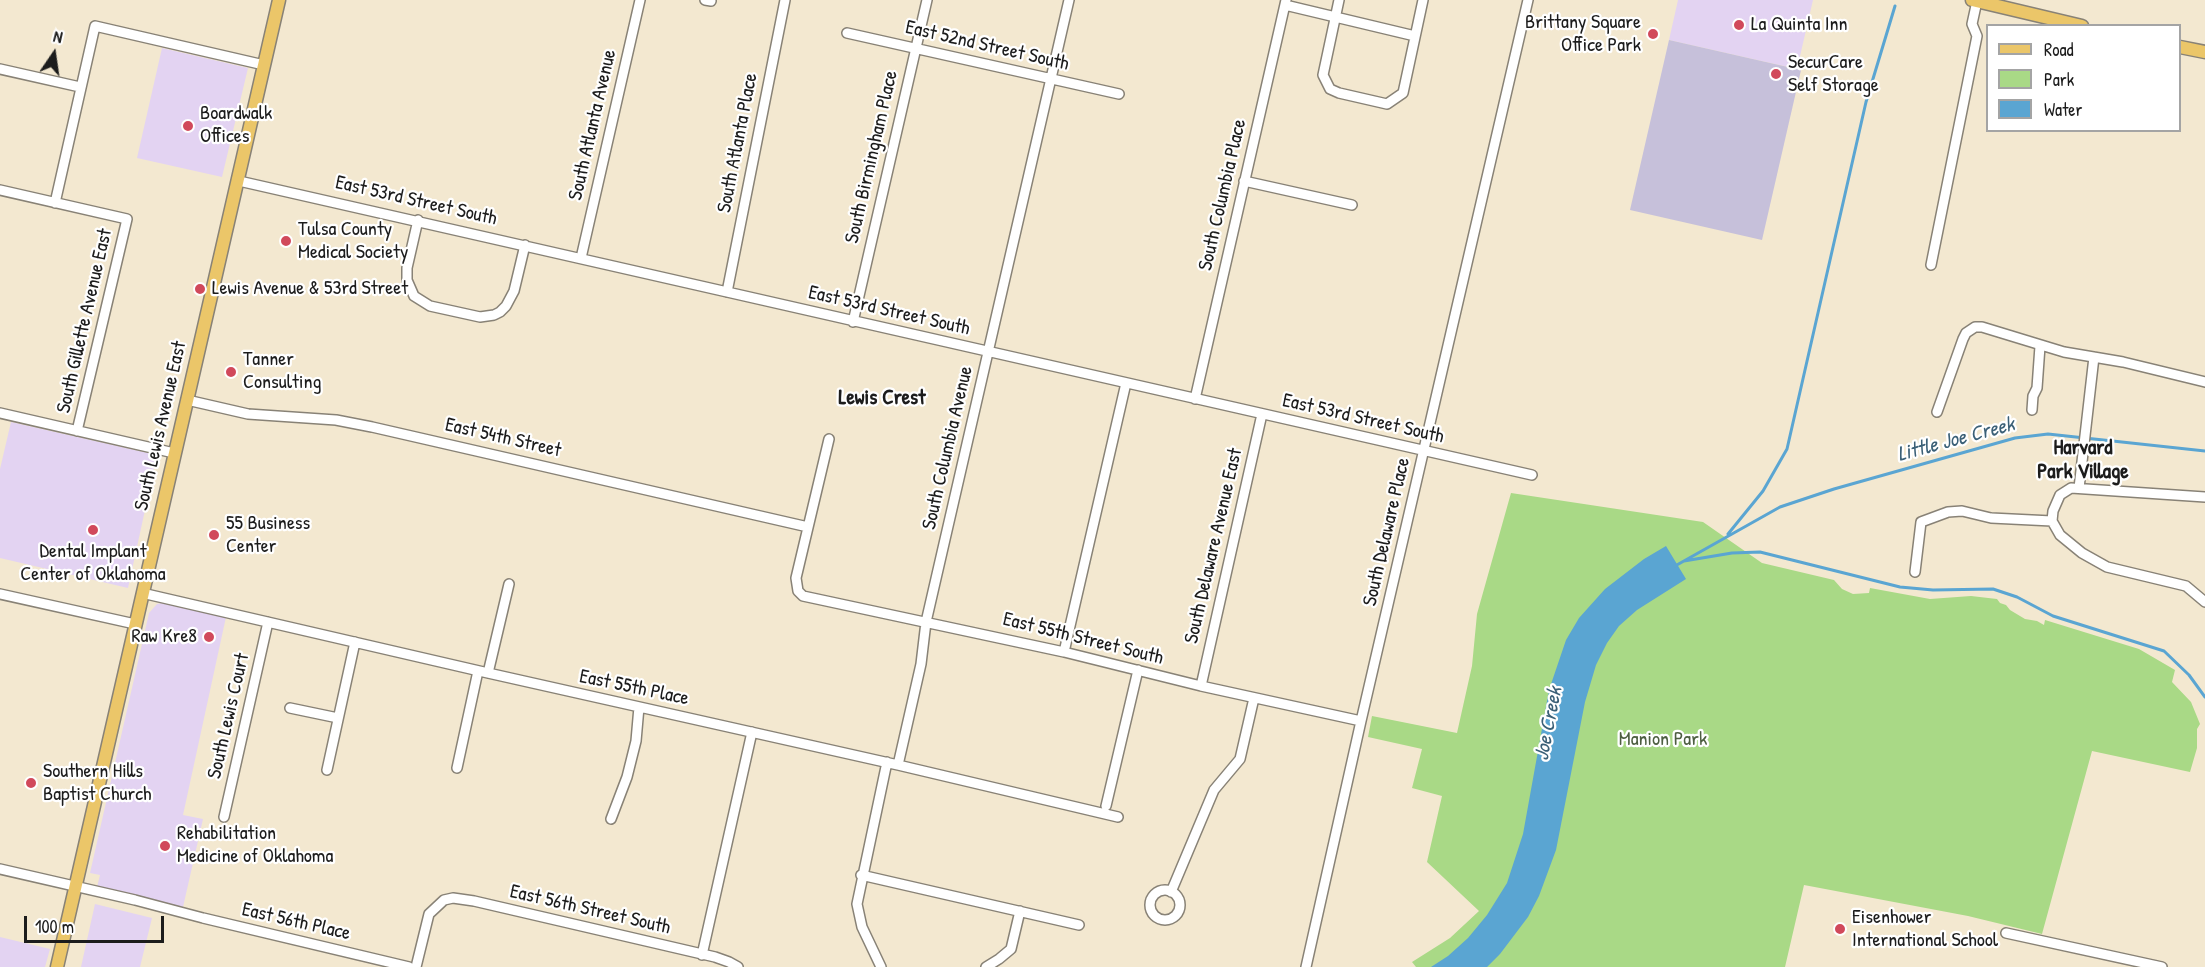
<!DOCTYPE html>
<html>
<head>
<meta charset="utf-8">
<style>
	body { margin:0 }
	#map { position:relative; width:2205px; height:967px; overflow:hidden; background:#f3e8d0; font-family:"Patrick Hand",sans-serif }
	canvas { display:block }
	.legend { position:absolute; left:1986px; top:24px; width:195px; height:108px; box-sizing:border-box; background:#fff; border:2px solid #a4a4a4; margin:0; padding:8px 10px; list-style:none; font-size:18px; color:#1c1c1c }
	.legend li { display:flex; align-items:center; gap:12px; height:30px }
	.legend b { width:30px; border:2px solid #a4a4a4 }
	.north { position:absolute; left:24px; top:24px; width:60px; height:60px; -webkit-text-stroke:4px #fff; paint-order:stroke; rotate:13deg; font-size:16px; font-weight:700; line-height:24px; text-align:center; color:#1c1c1c }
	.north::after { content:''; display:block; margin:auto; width:21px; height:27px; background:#1c1c1c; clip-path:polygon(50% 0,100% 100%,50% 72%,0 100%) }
	.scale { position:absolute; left:24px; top:916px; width:140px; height:27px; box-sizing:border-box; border:3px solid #1c1c1c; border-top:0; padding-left:8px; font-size:18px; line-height:21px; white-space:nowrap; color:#1c1c1c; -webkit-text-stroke:4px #fff; paint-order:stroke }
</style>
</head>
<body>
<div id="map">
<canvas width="2205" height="967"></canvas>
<ul class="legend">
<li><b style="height:8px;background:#ebc669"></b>Road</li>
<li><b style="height:16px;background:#a9d986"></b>Park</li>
<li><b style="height:16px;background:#5aa5d2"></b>Water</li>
</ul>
<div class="north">N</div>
<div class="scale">100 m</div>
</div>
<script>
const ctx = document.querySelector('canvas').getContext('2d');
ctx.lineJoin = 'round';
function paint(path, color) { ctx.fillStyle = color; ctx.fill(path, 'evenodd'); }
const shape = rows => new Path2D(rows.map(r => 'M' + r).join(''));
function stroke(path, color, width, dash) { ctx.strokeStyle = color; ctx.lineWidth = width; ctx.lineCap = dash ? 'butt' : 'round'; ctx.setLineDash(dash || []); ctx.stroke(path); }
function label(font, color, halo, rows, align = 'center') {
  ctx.font = font + ' "Patrick Hand",sans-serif'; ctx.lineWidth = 4.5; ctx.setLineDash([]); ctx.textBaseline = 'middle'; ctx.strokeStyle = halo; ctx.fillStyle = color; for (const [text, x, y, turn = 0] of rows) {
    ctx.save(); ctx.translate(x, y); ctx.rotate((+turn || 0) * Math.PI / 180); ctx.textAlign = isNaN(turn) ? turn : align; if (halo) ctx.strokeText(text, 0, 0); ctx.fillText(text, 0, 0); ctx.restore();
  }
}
paint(shape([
	[1678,0,1813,0,1797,69,1669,40],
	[162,48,248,68,222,177,137,158],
	[11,422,157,455,128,588,0,558,0,469],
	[162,603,226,617,183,815,203,819,183,907,97,887,100,875,90,873,149,613,157,604],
	[95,904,152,918,140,967,81,967],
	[0,937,50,949,45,967,0,967]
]), '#e3d3f2');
paint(shape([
	[1669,40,1801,70,1762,240,1630,210]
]), '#c6c0da');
paint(shape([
	[1511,493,1703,522,1762,563,1834,580,1842,589,1853,594,1869,593,1870,588,1930,599,1971,596,1997,599,2000,603,2006,605,2010,610,2025,619,2037,621,2044,625,2045,620,2139,649,2175,670,2172,682,2191,702,2200,724,2197,729,2197,748,2190,772,2092,751,2042,934,1968,916,1804,885,1785,967,1416,967,1412,962,1450,938,1479,911,1427,862,1442,796,1412,788,1422,749,1368,737,1372,716,1457,733,1472,666,1477,614]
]), '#a9d986');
paint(shape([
	[1666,546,1686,579,1637,610,1619,626,1607,643,1596,665,1585,702,1556,850,1539,896,1528,917,1500,954,1487,967,1431,967,1448,956,1468,938,1487,915,1507,883,1523,834,1549,690,1566,640,1579,618,1605,589,1644,559]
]), '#5aa5d2');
stroke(shape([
	[1728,534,1763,491,1787,449,1866,102,1895,6],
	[1684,561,1732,553,1760,552,1900,587,1933,590,1993,589,2017,597,2053,616,2164,651,2189,675,2205,697],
	[1675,566,1780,507,1834,489,2015,438,2048,434,2205,451]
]), '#5aa5d2', 3);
const minor = shape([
	[705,0,711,1],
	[1339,0,1323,75,1330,89,1339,93,1387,104,1403,93,1423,0],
	[1285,5,1415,36],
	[847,33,1119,94],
	[0,69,80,87],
	[239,181,1532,475],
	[1244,181,1352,205],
	[0,190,127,219,77,431],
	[55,203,95,26,264,65],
	[418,220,407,268,407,280,414,296,430,306,480,317,494,315,500,312,506,306,514,291,525,245],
	[581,258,640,0],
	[1931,265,1977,36,1972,24,1977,1],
	[727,292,785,0],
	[853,322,927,0],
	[1195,399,1286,0],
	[187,400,248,414,336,420,372,427,808,527],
	[2032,410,2033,396,2037,388,2040,346],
	[1937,412,1963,339,1966,333,1975,327,1982,327,2064,352,2123,362,2205,382],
	[0,413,174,453],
	[829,439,796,578,798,591,803,596,1064,652,1201,686,1361,721],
	[2079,488,2094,357],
	[2205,497,2071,488,2060,495,2053,511,2052,521,2060,535,2082,553,2107,567,2186,586,2205,602],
	[1915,572,1921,522,1948,512,1962,511,1991,518,2052,521],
	[142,593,488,673,898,765,1118,817],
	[0,594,135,624],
	[1064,652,1126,383],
	[488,673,509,584],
	[1201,686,1262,414],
	[290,708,338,718],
	[898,765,921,664,926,622,1069,0],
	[457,768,478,671],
	[327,770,355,642],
	[1106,806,1138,670],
	[224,817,268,622],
	[611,819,627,777,636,741,639,707],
	[0,869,135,900,203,918,409,967],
	[861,875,1079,925],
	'1150 905a15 15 0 1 1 30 0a15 15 0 1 1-30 0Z',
	[1171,892,1214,790,1240,759,1254,698],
	[2006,933,2162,967],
	[702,955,752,732],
	[416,967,429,914,444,900,453,898,474,901,715,957,729,962,738,967],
	[881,967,862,927,857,904,887,762],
	[986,967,999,959,1011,949,1020,911],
	[1306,967,1361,721,1528,0]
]);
const major = shape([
	[1972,0,2082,26],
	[2180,47,2205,52],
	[57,967,279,0]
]);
stroke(minor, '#888276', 12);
stroke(major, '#888276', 15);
stroke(minor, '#fff', 9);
stroke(major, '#ebc669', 12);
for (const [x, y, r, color] of [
	[1739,25,6,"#d1495b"],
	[1653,34,6,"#d1495b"],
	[1776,74,6,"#d1495b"],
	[188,126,6,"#d1495b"],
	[286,241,6,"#d1495b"],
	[200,289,6,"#d1495b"],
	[231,372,6,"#d1495b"],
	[93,530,6,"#d1495b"],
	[214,535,6,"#d1495b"],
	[209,637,6,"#d1495b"],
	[31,783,6,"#d1495b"],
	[165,846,6,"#d1495b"],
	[1840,929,6,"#d1495b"]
]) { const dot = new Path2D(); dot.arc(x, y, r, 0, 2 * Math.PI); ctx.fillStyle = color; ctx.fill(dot); stroke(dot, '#fff', 2); }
label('20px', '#1c1c1c', '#fff', [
	["Brittany Square",1641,23,"right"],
	["Office Park",1641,46,"right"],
	["La Quinta Inn",1751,25],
	["SecurCare",1788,63],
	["Self Storage",1788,86],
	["Boardwalk",200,114],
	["Offices",200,137],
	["Tulsa County",298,230],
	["Medical Society",298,253],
	["Lewis Avenue & 53rd Street",212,289],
	["Tanner",243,360],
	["Consulting",243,383],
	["55 Business",226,524],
	["Center",226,547],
	["Dental Implant",93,552,"center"],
	["Center of Oklahoma",93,575,"center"],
	["Raw Kre8",197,637,"right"],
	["Southern Hills",43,772],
	["Baptist Church",43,795],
	["Rehabilitation",177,834],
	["Medicine of Oklahoma",177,857],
	["Eisenhower",1852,918],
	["International School",1852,941]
], 'left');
label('20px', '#1c1c1c', '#fff', [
	["East 52nd Street South",987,46,13],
	["South Atlanta Avenue",593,125,-77],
	["South Atlanta Place",738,143,-79],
	["South Birmingham Place",872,157,-77],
	["South Columbia Place",1223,195,-77],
	["East 53rd Street South",416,201,13],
	["East 53rd Street South",889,311,13],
	["South Gillette Avenue East",85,321,-77],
	["East 53rd Street South",1363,419,13],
	["South Lewis Avenue East",161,426,-77],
	["East 54th Street",503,438,13],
	["South Columbia Avenue",948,448,-77],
	["South Delaware Place",1387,532,-77],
	["South Delaware Avenue East",1214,546,-77],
	["East 55th Street South",1083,639,14],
	["East 55th Place",634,688,12],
	["South Lewis Court",229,716,-77],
	["East 56th Street South",590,910,13],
	["East 56th Place",296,922,13]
]);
label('20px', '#4d5e41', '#fff', [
	["Manion Park",1663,740]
]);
label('bold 21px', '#1c1c1c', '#fff', [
	["Lewis Crest",882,398],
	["Harvard",2083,448],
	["Park Village",2083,472]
]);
label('italic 21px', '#3b6077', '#fff', [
	["Little Joe Creek",1956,440,-15],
	["Joe Creek",1549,724,-79]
]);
</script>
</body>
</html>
